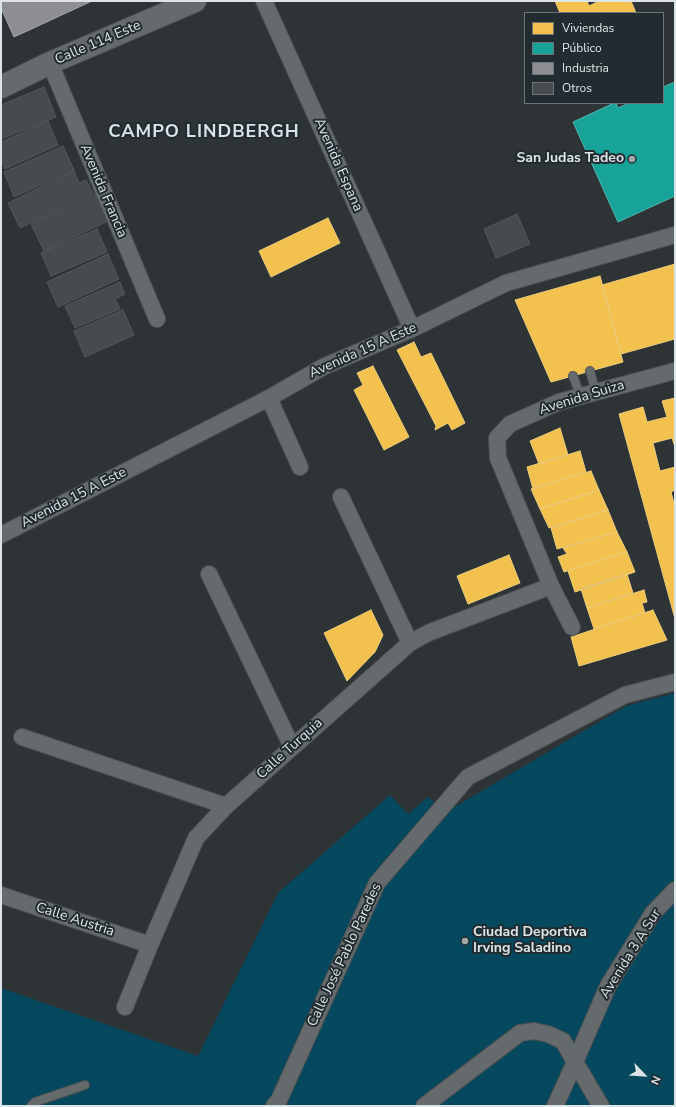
<!DOCTYPE html>
<html>
<head>
<meta charset="utf-8">
<style>
	body { margin:0 }
	#map { position:relative; width:676px; height:1107px; overflow:hidden; background:#2e3436; font-family:"Nunito Sans",sans-serif }
	canvas { display:block }
	.frame { position:absolute; inset:0; border:2px solid #dde4e7; pointer-events:none }
	.legend { position:absolute; left:524px; top:12px; width:140px; height:92px; box-sizing:border-box; background:#212b30; border:1px solid #6c7579; margin:0; padding:5px 7px; list-style:none; font-size:12px; color:#dde4e7 }
	.legend li { display:flex; align-items:center; gap:8px; height:20px }
	.legend b { width:20px; border:1px solid #6c7579 }
	.north { position:absolute; left:624px; top:1055px; width:40px; height:40px; -webkit-text-stroke:3px #212b30; paint-order:stroke; rotate:115deg; font-size:11px; font-weight:700; line-height:16px; text-align:center; color:#dde4e7 }
	.north::after { content:''; display:block; margin:auto; width:14px; height:18px; background:#dde4e7; clip-path:polygon(50% 0,100% 100%,50% 72%,0 100%) }
</style>
</head>
<body>
<div id="map">
<canvas width="676" height="1107"></canvas>
<div class="frame"></div>
<ul class="legend">
<li><b style="height:11px;background:#f2c14e"></b>Viviendas</li>
<li><b style="height:11px;background:#17a398"></b>Público</li>
<li><b style="height:11px;background:#8d8d92"></b>Industria</li>
<li><b style="height:11px;background:#474b4e"></b>Otros</li>
</ul>
<div class="north">N</div>
</div>
<script>
const ctx = document.querySelector('canvas').getContext('2d');
ctx.lineJoin = 'round';
function paint(path, color) { ctx.fillStyle = color; ctx.fill(path, 'evenodd'); }
const shape = rows => new Path2D(rows.map(r => 'M' + r).join(''));
function stroke(path, color, width, dash) { ctx.strokeStyle = color; ctx.lineWidth = width; ctx.lineCap = dash ? 'butt' : 'round'; ctx.setLineDash(dash || []); ctx.stroke(path); }
function label(font, color, halo, rows, align = 'center') {
  ctx.font = font + ' "Nunito Sans",sans-serif'; ctx.lineWidth = 4; ctx.setLineDash([]); ctx.textBaseline = 'middle'; ctx.strokeStyle = halo; ctx.fillStyle = color; for (const [text, x, y, turn = 0] of rows) {
    ctx.save(); ctx.translate(x, y); ctx.rotate((+turn || 0) * Math.PI / 180); ctx.textAlign = isNaN(turn) ? turn : align; if (halo) ctx.strokeText(text, 0, 0); ctx.fillText(text, 0, 0); ctx.restore();
  }
}
paint(shape([
	[675,693,675,1106,1,1106,1,988,198,1056,278,893,390,795,408,814,428,797,446,812,626,706]
]), '#06485d');
const homes = shape([
	[555,1,587,1,589,6,599,1,631,1,636,13,560,13,555,1],
	[328,218,340,243,271,277,259,251,328,218],
	[675,264,675,339,621,354,602,285,675,264],
	[600,276,623,362,551,382,515,300,600,276],
	[414,342,421,357,431,353,465,423,452,430,448,423,435,430,436,426,397,350,414,342],
	[373,366,409,437,384,450,354,390,363,385,357,373,373,366],
	[675,398,675,447,672,438,653,443,660,471,675,467,675,490,671,492,675,507,675,619,619,414,643,407,647,422,667,417,662,401,675,398],
	[560,428,568,455,539,464,530,441,560,428],
	[580,451,586,472,533,489,527,467,580,451],
	[591,471,599,490,540,509,531,489,591,471],
	[599,490,608,510,549,528,540,509,599,490],
	[608,510,617,532,557,549,551,528,608,510],
	[617,532,627,552,564,572,558,557,567,554,563,548,617,532],
	[627,552,635,572,575,592,568,571,627,552],
	[509,555,520,583,468,604,457,576,509,555],
	[627,574,633,593,587,608,581,589,627,574],
	[644,590,647,602,642,603,645,613,594,629,587,608,644,590],
	[371,610,383,635,375,652,347,681,324,633,371,610],
	[653,610,667,640,579,666,571,637,653,610]
]);
paint(homes, '#f2c14e');
stroke(homes, '#eccc7c', 1);
const public = shape([
	[675,82,675,196,618,222,573,122,614,103,616,103,618,108,629,103,663,103,663,87,675,82]
]);
paint(public, '#17a398');
stroke(public, '#52b6b0', 1);
const industry = shape([
	[1,1,92,1,14,37,1,8,1,1]
]);
paint(industry, '#8d8d92');
stroke(industry, '#a5a7ac', 1);
const building = shape([
	[44,87,56,117,1,139,1,105,44,87],
	[48,121,58,145,5,169,1,161,1,142,48,121],
	[63,146,74,170,14,197,4,172,63,146],
	[74,171,79,183,86,180,93,193,20,228,8,203,74,171],
	[95,194,108,221,44,251,31,224,95,194],
	[517,214,530,244,496,258,484,229,517,214],
	[97,229,107,252,51,276,41,253,97,229],
	[108,254,119,279,58,307,47,282,108,254],
	[120,282,125,294,115,299,120,309,75,328,65,306,120,282],
	[123,310,134,335,85,357,74,331,123,310]
]);
paint(building, '#474b4e');
stroke(building, '#53575a', 1);
const lane = shape([
	[590,371,596,393],
	[573,376,581,397],
	[31,1106,35,1102,85,1085]
]);
const street = shape([
	[264,1,412,329],
	[50,63,157,319],
	[269,398,300,467],
	[341,497,410,643],
	[1,535,269,398,325,366,412,329,506,283,675,235],
	[209,574,292,747],
	[572,627,551,586,498,458,497,438,510,424,559,402,675,371],
	[22,737,226,806],
	[1,895,150,945],
	[125,1007,150,945,196,838,226,806,410,643,428,633,551,586],
	[274,1106,279,1100,377,883,468,777,625,695,675,682],
	[424,1106,520,1033,534,1031,548,1034,563,1041,575,1062,555,1106],
	[601,1106,575,1062,608,986,653,913,675,890]
]);
const secondary = shape([
	[1,87,50,63,195,1]
]);
stroke(lane, '#4b5052', 10);
stroke(street, '#4b5052', 18);
stroke(secondary, '#4b5052', 24);
stroke(lane, '#656a6c', 8);
stroke(street, '#656a6c', 16);
stroke(secondary, '#656a6c', 22);
for (const [x, y, r, color] of [
	[632,159,4,"#a0a6a9"],
	[465,941,4,"#a0a6a9"]
]) { const dot = new Path2D(); dot.arc(x, y, r, 0, 2 * Math.PI); ctx.fillStyle = color; ctx.fill(dot); stroke(dot, '#212b30', 1.5); }
label('14px', '#dde4e7', '#212b30', [
	["Calle 114 Este",98,43,-23],
	["Avenida Espana",338,165,66],
	["Avenida Francia",103,191,67],
	["Avenida 15 A Este",363,351,-24],
	["Avenida Suiza",582,398,-17],
	["Avenida 15 A Este",74,498,-27],
	["Calle Turquia",290,749,-42],
	["Calle Austria",75,920,18],
	["Avenida 3 A Sur",631,954,-58],
	["Calle José Pablo Paredes",345,955,-65]
]);
label('bold 14px', '#dde4e7', '#212b30', [
	["San Judas Tadeo",624,159],
	["Ciudad Deportiva",473,933,"left"],
	["Irving Saladino",473,949,"left"]
], 'right');
ctx.letterSpacing = '1px';
label('bold 18px', '#d7e4ea', '#212b30', [
	["CAMPO LINDBERGH",204,133]
]);
ctx.letterSpacing = '0px';
</script>
</body>
</html>
